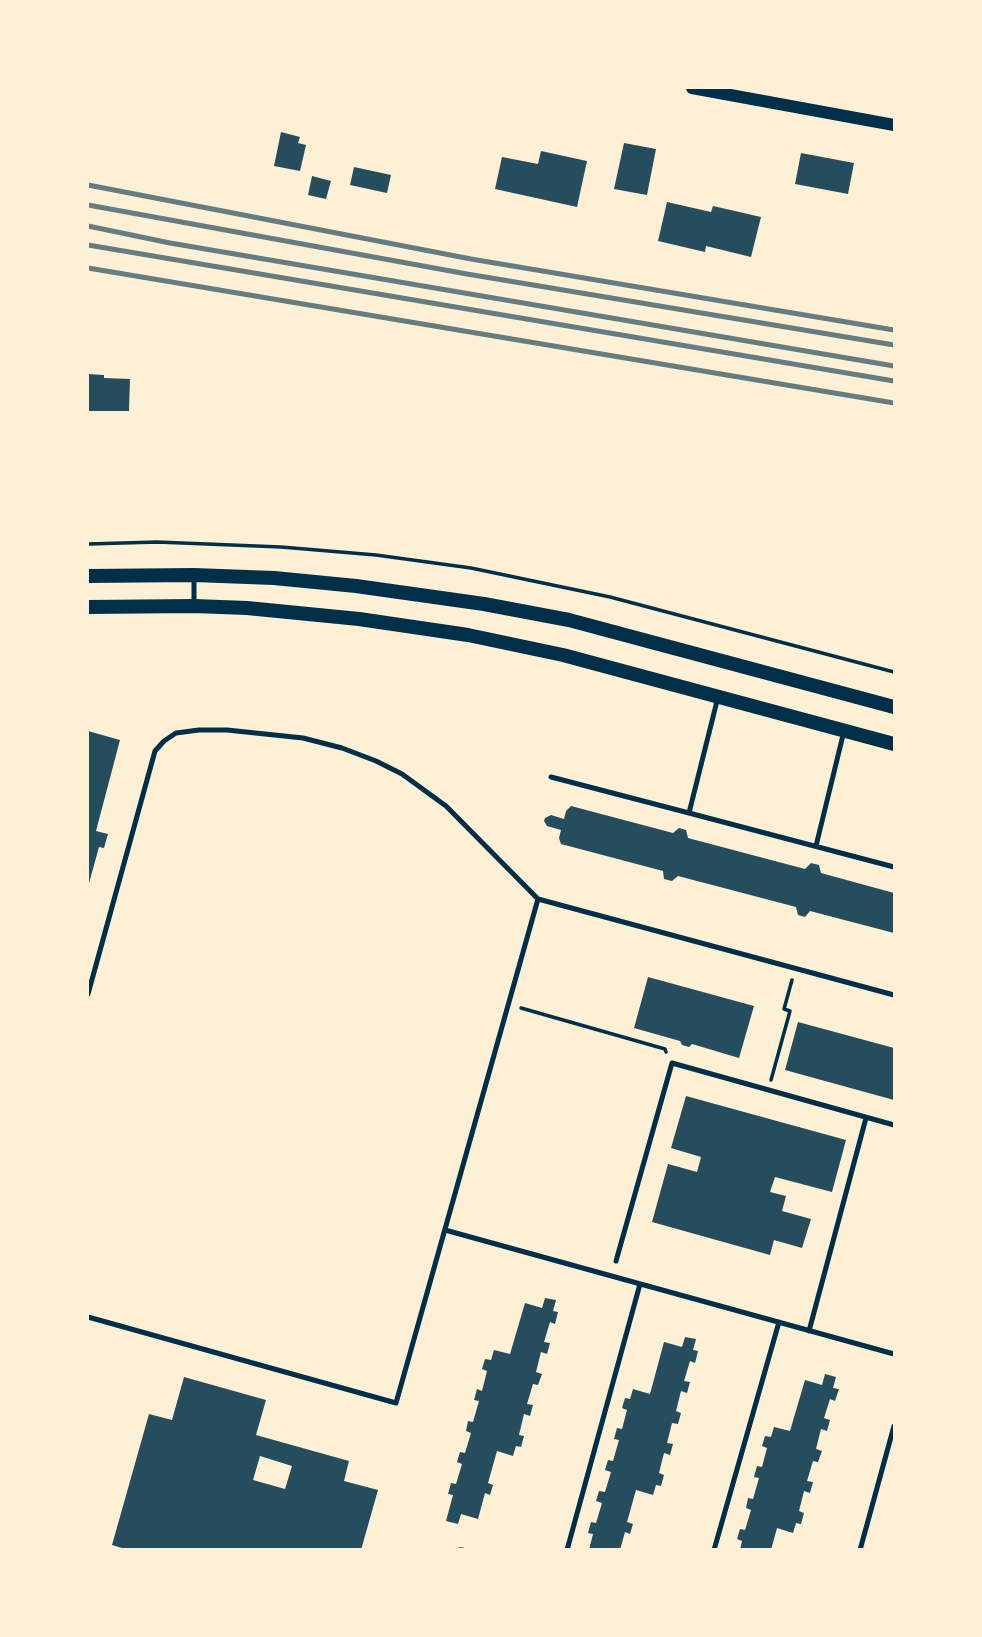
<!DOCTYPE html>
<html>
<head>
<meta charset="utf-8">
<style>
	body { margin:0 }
	#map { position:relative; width:982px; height:1637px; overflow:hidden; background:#fdf0d5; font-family:"Archivo Narrow",sans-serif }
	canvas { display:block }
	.frame { position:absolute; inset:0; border:89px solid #fdf0d5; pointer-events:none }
</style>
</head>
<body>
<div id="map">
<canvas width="982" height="1637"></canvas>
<div class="frame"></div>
</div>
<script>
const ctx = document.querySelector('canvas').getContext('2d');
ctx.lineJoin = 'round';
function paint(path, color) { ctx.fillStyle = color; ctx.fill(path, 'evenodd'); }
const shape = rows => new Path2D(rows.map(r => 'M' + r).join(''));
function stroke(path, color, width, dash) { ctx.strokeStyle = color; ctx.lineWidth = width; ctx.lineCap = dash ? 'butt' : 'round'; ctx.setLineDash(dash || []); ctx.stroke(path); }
paint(shape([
	[281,132,300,137,298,143,306,145,300,171,274,166],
	[624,143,656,149,647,195,614,189],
	[541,151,587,161,577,207,495,189,502,157,538,164],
	[801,153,854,163,848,194,795,184],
	[354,167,391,175,387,193,350,185],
	[312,176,331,181,326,199,308,195],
	[667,202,711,212,713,206,761,217,751,257,706,246,705,252,658,241],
	[88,374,104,375,104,378,130,379,129,411,88,411],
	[88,731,120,740,96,831,108,834,104,848,99,847,88,887],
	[571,806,673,833,679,828,686,830,688,838,805,869,811,863,819,865,821,873,894,893,894,933,810,911,805,917,798,915,796,907,678,876,672,881,664,879,663,871,561,844,559,838,561,830,547,826,544,821,545,818,551,815,564,819,566,811],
	[648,977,754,1006,739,1058,692,1044,689,1047,682,1045,680,1041,634,1028],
	[798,1022,894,1048,894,1100,785,1070],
	[686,1096,846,1140,832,1192,775,1177,770,1192,786,1196,782,1211,811,1219,802,1248,774,1240,770,1255,652,1222,668,1164,697,1172,701,1157,671,1148],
	[545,1298,556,1300,553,1311,558,1312,555,1324,550,1322,544,1342,550,1343,547,1354,541,1352,536,1372,542,1374,538,1385,533,1384,527,1404,533,1405,530,1416,524,1414,519,1435,524,1436,521,1447,516,1446,513,1456,497,1451,488,1483,493,1485,490,1495,485,1493,478,1519,461,1514,458,1524,446,1521,453,1495,448,1494,451,1483,456,1484,462,1464,457,1462,460,1452,465,1453,471,1433,466,1431,468,1421,473,1422,479,1401,474,1400,477,1389,482,1391,487,1371,482,1369,485,1359,491,1360,494,1350,510,1354,525,1303,542,1308],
	[685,1337,696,1339,693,1350,698,1351,695,1363,690,1361,684,1381,690,1382,687,1393,681,1391,676,1411,681,1413,678,1424,672,1423,667,1443,673,1444,670,1455,664,1453,659,1473,664,1475,661,1486,656,1485,653,1495,636,1490,627,1522,633,1524,630,1534,625,1532,620,1550,589,1550,593,1534,588,1533,591,1522,596,1523,602,1503,596,1501,599,1491,605,1492,611,1472,605,1470,608,1460,613,1461,619,1440,614,1439,617,1428,622,1429,627,1410,622,1408,625,1398,630,1399,633,1389,650,1394,664,1342,682,1347],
	[825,1374,836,1377,833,1388,839,1389,835,1401,830,1399,824,1418,830,1420,827,1431,821,1429,816,1449,822,1451,818,1462,813,1461,807,1481,813,1482,810,1493,804,1491,799,1511,804,1513,801,1524,796,1523,793,1533,777,1528,771,1550,740,1550,742,1541,737,1539,740,1529,745,1530,751,1510,746,1508,748,1498,753,1499,759,1478,754,1477,757,1466,762,1467,767,1448,762,1446,765,1436,771,1437,774,1427,790,1431,805,1380,822,1385],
	[184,1377,266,1400,256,1435,349,1461,344,1481,378,1490,361,1550,128,1550,112,1545,149,1414,172,1420],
	[260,1456,292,1466,285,1489,253,1480]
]), '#264d5e');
stroke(shape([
	[88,544,157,542,281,547,376,555,471,568,610,597,894,672],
	[521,1008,665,1049,666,1052],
	[771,1080,790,1011,784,1009,792,980]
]), '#003049', 3.5);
stroke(shape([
	[194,578,194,603],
	[551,777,689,813,718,697],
	[689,813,894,867],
	[816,846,844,731],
	[88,994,155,751,164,741,176,733,199,730,227,730,303,738,342,748,376,761,402,774,446,806,538,899,894,995],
	[445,1230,894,1354],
	[616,1261,672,1063,894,1125],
	[88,1317,396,1403,538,899],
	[809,1331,866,1118],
	[459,1550,463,1550],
	[567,1550,640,1284],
	[714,1550,779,1322],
	[860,1550,894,1426]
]), '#003049', 5);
stroke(shape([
	[692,88,894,125]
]), '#003049', 12);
stroke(shape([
	[88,576,194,575,274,578,356,586,484,604,569,620,894,707],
	[88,607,194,606,247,608,359,619,468,635,563,655,894,744]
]), '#003049', 14);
stroke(shape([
	[88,185,471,259,894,330],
	[88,205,467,274,894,345],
	[88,226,170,243,894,366],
	[88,245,894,381],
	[88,268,894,403]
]), '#657d81', 5);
</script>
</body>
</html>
